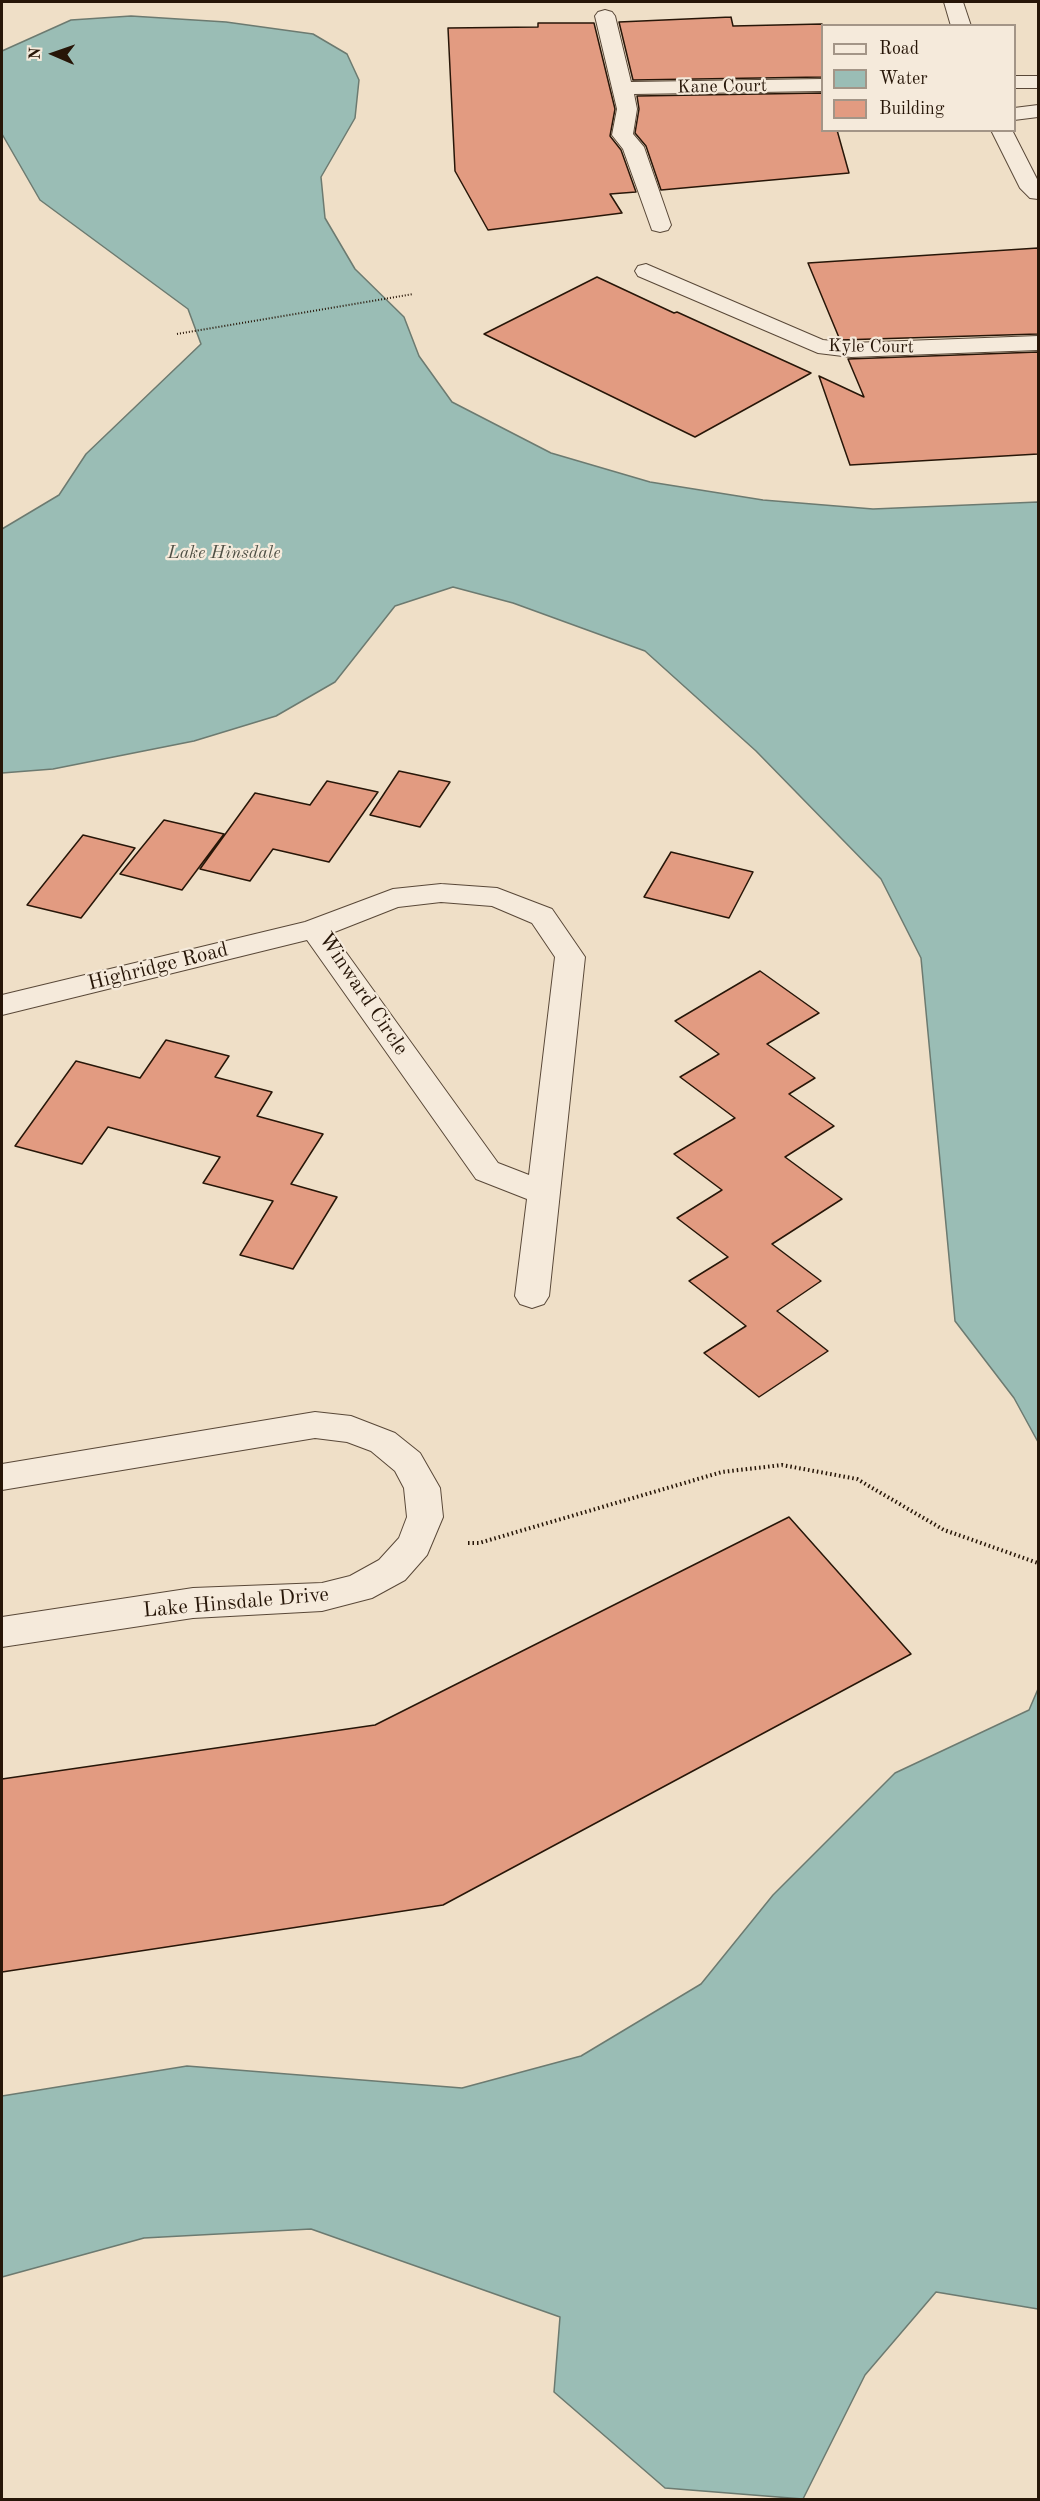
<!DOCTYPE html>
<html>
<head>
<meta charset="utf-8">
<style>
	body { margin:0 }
	#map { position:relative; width:1040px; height:2501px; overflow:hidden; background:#efdfc7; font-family:"Old Standard TT",serif }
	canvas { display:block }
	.frame { position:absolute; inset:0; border:3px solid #271608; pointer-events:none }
	.legend { position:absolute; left:821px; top:24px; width:195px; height:108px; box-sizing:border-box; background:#f5eadb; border:2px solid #a39587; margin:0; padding:8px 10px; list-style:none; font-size:18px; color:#271608 }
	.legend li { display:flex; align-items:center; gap:12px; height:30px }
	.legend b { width:30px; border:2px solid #a39587 }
	.north { position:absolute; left:24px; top:24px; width:60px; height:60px; -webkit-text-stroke:4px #f5eadb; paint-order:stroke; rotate:272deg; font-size:16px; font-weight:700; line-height:24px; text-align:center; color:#271608 }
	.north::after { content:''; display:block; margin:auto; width:21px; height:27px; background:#271608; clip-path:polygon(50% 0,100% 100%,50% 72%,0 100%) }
</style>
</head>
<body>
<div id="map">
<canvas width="1040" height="2501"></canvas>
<div class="frame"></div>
<ul class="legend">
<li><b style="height:8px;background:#f5eadb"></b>Road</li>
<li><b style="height:16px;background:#9abdb5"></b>Water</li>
<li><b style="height:16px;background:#e29b81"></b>Building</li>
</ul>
<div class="north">N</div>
</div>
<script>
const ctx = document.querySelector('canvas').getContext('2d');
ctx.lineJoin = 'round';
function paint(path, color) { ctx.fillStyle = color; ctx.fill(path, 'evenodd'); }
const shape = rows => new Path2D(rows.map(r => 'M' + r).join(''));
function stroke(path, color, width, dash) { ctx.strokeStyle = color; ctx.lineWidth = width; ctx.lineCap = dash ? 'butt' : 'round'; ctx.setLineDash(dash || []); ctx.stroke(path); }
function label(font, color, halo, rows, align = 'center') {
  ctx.font = font + ' "Old Standard TT",serif'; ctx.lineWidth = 4.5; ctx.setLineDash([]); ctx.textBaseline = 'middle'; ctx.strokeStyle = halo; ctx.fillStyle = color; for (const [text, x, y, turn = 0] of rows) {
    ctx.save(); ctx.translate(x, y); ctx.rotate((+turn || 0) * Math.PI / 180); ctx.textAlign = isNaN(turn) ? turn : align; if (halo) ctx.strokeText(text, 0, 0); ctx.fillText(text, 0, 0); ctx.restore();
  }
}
const water = shape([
	[131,16,226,22,313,34,347,54,359,80,355,118,321,177,325,218,355,269,404,317,419,356,452,402,551,453,650,482,763,500,873,509,1038,502,1038,1442,1014,1398,955,1321,921,958,881,879,756,751,645,651,513,603,453,587,395,606,335,682,276,716,194,741,53,769,2,773,2,529,59,495,86,454,201,344,188,309,40,200,2,134,2,51,71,20,131,16],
	[1038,1689,1038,2309,936,2292,865,2375,803,2499,665,2488,554,2392,560,2317,311,2229,144,2238,2,2277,2,2096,187,2066,462,2088,581,2056,701,1984,773,1895,895,1773,1029,1710,1038,1689]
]);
paint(water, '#9abdb5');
stroke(water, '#6c7a70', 1.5);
const building = shape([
	[731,17,733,26,822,24,822,77,633,80,619,22,731,17],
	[538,23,594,23,615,109,610,136,621,150,636,192,610,194,622,213,488,230,455,171,448,28,538,27,538,23],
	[822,93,822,130,837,130,849,173,661,190,646,146,635,133,639,109,637,96,822,93],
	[1038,248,1038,334,840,340,808,263,1038,248],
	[597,277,674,313,677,312,811,373,695,437,484,334,597,277],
	[1038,352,1038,454,850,465,819,376,864,397,848,359,1038,352],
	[399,771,450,782,420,827,370,815,399,771],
	[327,781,378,792,329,862,273,849,250,881,200,869,255,793,310,805,327,781],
	[164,820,224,834,182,890,120,874,164,820],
	[83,835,135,848,81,918,27,905,83,835],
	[671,852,753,872,729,918,644,897,671,852],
	[760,971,819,1013,767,1044,815,1078,789,1094,834,1126,785,1157,842,1199,772,1244,821,1281,777,1311,828,1351,759,1397,704,1353,746,1326,689,1281,728,1257,677,1218,722,1190,674,1154,735,1118,680,1077,719,1054,675,1021,760,971],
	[166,1040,229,1056,215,1077,272,1092,257,1116,323,1134,291,1184,337,1197,293,1269,240,1255,273,1201,203,1183,220,1157,108,1127,82,1164,15,1146,76,1061,140,1078,166,1040],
	[789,1517,911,1654,443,1905,2,1972,2,1779,375,1725,789,1517]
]);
paint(building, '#e29b81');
stroke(building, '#271608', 1.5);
const minor = shape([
	[944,2,963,2,971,26,951,26,944,2],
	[605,10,612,12,615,16,631,82,822,79,822,91,634,94,637,109,633,134,644,147,671,225,668,230,660,232,652,230,623,149,612,135,617,109,595,16,598,12,605,10],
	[1014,76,1038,76,1038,88,1014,88,1014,76],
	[1038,105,1038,117,1014,120,1014,108,1038,105],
	[991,130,1012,130,1038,181,1038,199,1030,198,1020,188,991,130],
	[646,264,823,340,851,343,1038,336,1038,350,851,357,818,353,638,276,635,271,638,266,646,264],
	[441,884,497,888,552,909,585,957,549,1296,544,1304,532,1308,520,1304,515,1296,527,1199,476,1179,307,940,2,1015,2,995,305,922,393,889,441,884],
	[441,902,492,906,532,923,555,957,529,1175,498,1163,332,933,398,907,441,902],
	[315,1412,351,1416,395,1433,420,1453,440,1488,443,1517,427,1555,405,1580,372,1598,322,1611,193,1618,2,1647,2,1617,193,1588,322,1583,350,1576,379,1560,399,1538,407,1517,404,1488,395,1471,371,1451,347,1442,315,1438,2,1490,2,1464,315,1412]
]);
stroke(minor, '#594838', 2);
stroke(shape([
	[177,334,413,294]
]), '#271608', 2, [1, 2]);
stroke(shape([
	[468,1543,479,1543,722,1472,782,1465,857,1479,944,1530,1038,1563]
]), '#271608', 4, [1.5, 3]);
paint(minor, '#f5eadb');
label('18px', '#271608', '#f5eadb', [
	["Kane Court",722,87,-1],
	["Kyle Court",871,347,1]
]);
label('italic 18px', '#4f5045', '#f5eadb', [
	["Lake Hinsdale",224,553]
]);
label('21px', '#271608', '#f5eadb', [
	["Highridge Road",158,967,-14],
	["Winward Circle",363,994,56],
	["Lake Hinsdale Drive",236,1603,-5]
]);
</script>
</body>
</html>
